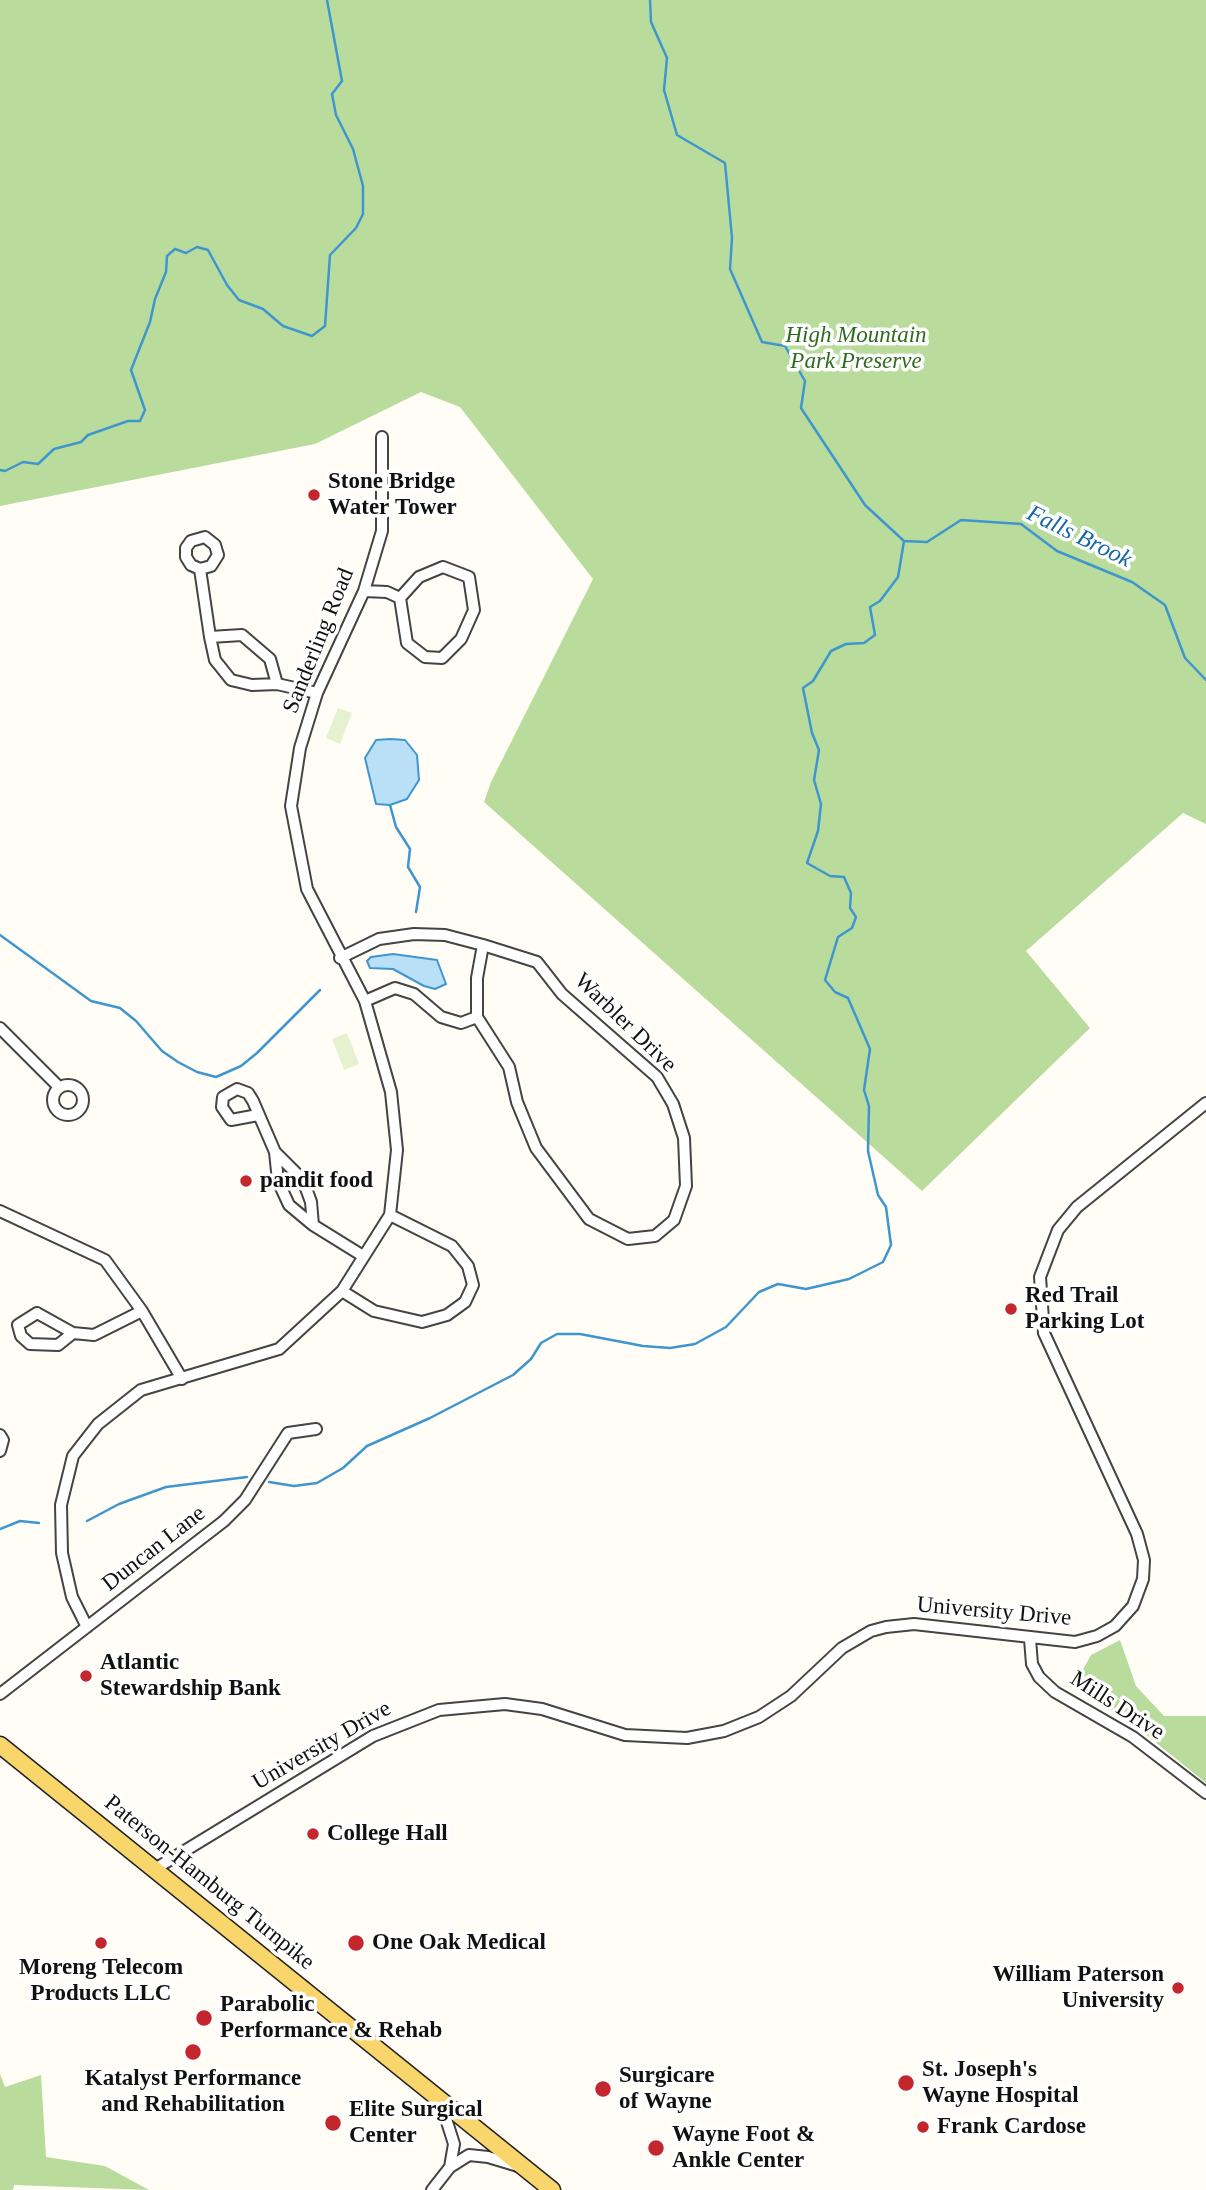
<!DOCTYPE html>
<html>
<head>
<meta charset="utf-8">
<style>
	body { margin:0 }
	canvas { display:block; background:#fffdf5 }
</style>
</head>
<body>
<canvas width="1206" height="2190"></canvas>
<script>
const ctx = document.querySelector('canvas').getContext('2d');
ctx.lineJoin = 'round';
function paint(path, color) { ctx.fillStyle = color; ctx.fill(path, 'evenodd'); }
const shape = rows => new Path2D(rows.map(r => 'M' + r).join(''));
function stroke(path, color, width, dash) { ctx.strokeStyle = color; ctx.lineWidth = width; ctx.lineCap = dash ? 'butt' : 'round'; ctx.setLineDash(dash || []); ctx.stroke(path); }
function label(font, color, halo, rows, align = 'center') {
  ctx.font = font + ' "Times New Roman",serif'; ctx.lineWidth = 7; ctx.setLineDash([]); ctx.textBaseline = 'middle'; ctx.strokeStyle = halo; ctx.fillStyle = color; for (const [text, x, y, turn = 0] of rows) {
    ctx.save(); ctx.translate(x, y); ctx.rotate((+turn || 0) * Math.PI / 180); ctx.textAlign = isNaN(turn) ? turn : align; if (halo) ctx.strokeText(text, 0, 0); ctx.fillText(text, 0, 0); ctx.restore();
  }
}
paint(shape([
	[0,0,1206,0,1206,824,1183,813,1026,951,1090,1028,922,1191,484,802,491,782,593,579,460,407,421,392,315,444,0,506],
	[1120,1640,1136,1686,1164,1716,1206,1716,1206,1783,1129,1721,1083,1692,1082,1671,1091,1655],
	[0,2074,5,2087,41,2075,46,2157,105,2166,149,2190,14,2185,13,2190,0,2190]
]), '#b9dc9c');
paint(shape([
	[338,708,352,713,340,744,326,738],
	[347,1033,359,1064,344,1070,332,1039]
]), '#e6f2cf');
const water = shape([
	[390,739,405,740,417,755,419,780,407,799,390,805,376,804,365,758,376,740,390,739],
	[393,954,437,960,446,984,435,989,424,986,393,969,370,968,367,961,371,957,393,954]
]);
paint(water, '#b9e0f7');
stroke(water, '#3f96cf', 2);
stroke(shape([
	[650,0,651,22,667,58,664,90,677,135,725,163,732,238,730,269,762,342,785,346,805,381,801,408,865,505,904,541,927,542,961,520,1021,524,1057,551,1132,582,1165,605,1185,658,1206,680],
	[0,470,5,471,23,462,38,464,54,449,81,442,88,435,128,421,140,421,145,410,131,370,150,322,155,299,166,272,167,256,175,249,186,253,197,247,208,250,227,285,239,300,263,309,283,326,312,336,325,326,330,255,356,228,363,214,363,186,353,149,336,115,332,94,342,81,327,0],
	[390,805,396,827,410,849,408,867,420,887,416,912],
	[0,935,91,1001,120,1008,136,1021,162,1051,178,1062,197,1072,216,1077,241,1066,257,1053,320,990],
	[269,1482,294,1486,317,1483,343,1468,367,1446,430,1418,513,1375,531,1359,541,1343,557,1334,580,1334,643,1346,670,1348,695,1344,726,1327,759,1292,778,1284,806,1289,849,1279,883,1262,891,1245,886,1207,878,1195,868,1151,869,1106,864,1090,870,1049,848,998,835,992,825,980,838,937,852,928,856,917,850,908,851,893,844,877,830,876,807,863,818,831,821,804,814,780,819,750,812,733,803,688,813,681,831,651,846,644,864,643,875,635,870,607,880,601,898,577,904,541],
	[87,1521,119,1504,166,1487,247,1477],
	[0,1529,20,1521,39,1523]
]), '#3f96cf', 2.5);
const street = shape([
	[443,567,469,577,474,610,461,639,442,658,425,657,407,643,400,598,419,577,443,567],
	[200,569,191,565,186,557,186,548,191,541,205,537,215,545,218,555,211,566,200,569,210,637,215,660,231,680,252,685,277,684,317,693],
	[364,591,387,592,400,598],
	[210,637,242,635,270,659,277,684],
	[340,958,379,939,414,934,445,935,483,945,537,962,562,994,657,1077,673,1104,684,1138,686,1186,674,1220,655,1236,628,1239,589,1219,536,1148,517,1102,509,1067,477,1017,477,978,483,945],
	[365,1001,395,988,414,994,441,1017,461,1023,477,1017],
	[0,1028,59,1087],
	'53 1100a15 15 0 1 1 30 0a15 15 0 1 1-30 0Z',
	[258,1115,231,1120,222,1107,223,1097,237,1089,248,1093,253,1101,275,1152],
	[0,1211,105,1260,142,1311,182,1379],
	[313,1225,311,1202,303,1180,275,1152,278,1181,289,1205,313,1225,363,1256],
	[342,1291,374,1311,422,1322,447,1315,465,1302,473,1285,468,1266,452,1246,390,1215],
	[37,1313,73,1333,58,1345,30,1344,21,1336,18,1325,37,1313],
	[73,1333,94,1335,142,1311],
	[0,1435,3,1440,0,1451],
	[87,1627,72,1597,62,1553,61,1505,73,1456,98,1424,141,1390,279,1349,342,1291,390,1215,397,1150,391,1092,365,1001,307,889,291,806,300,748,317,693,364,591,382,531,382,437],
	[1030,1639,1032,1664,1039,1677,1055,1692,1133,1737,1206,1793],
	[0,1694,224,1521,245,1500,288,1433,316,1429],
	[155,1869,373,1736,439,1710,505,1704,542,1709,625,1735,687,1738,724,1731,759,1717,791,1696,842,1648,871,1631,886,1627,914,1624,1075,1642,1097,1636,1115,1626,1133,1606,1143,1579,1144,1560,1137,1534,1044,1333,1040,1277,1058,1230,1077,1207,1206,1103],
	[441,2103,454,2144,450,2167],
	[432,2190,450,2167,469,2155,488,2157,518,2166]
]);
const primary = shape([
	[0,1745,552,2190]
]);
stroke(street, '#444', 14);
stroke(primary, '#222', 19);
stroke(street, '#fff', 10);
stroke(primary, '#f9d66b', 16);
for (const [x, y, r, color] of [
	[314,495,7,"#c4262e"],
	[246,1181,7,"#c4262e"],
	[1011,1309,7,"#c4262e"],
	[86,1676,7,"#c4262e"],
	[313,1834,7,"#c4262e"],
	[101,1943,7,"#c4262e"],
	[356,1943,9,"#c4262e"],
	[1178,1988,7,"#c4262e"],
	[204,2018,9,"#c4262e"],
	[193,2052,9,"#c4262e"],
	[906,2083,9,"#c4262e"],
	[603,2089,9,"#c4262e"],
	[333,2123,9,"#c4262e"],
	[923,2127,7,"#c4262e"],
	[656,2148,9,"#c4262e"]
]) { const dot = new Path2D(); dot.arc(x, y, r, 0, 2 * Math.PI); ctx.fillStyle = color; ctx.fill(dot); stroke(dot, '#fff', 2.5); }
label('italic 23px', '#2f6b1f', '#fff', [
	["High Mountain",856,336],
	["Park Preserve",856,362]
]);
label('bold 23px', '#111', '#fff', [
	["Stone Bridge",328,482],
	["Water Tower",328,508],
	["pandit food",260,1181],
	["Red Trail",1025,1296],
	["Parking Lot",1025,1322],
	["Atlantic",100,1663],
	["Stewardship Bank",100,1689],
	["College Hall",327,1834],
	["One Oak Medical",372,1943],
	["Moreng Telecom",101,1968,"center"],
	["Products LLC",101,1994,"center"],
	["William Paterson",1164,1975,"right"],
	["University",1164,2001,"right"],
	["Parabolic",220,2005],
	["Performance & Rehab",220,2031],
	["St. Joseph's",922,2070],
	["Wayne Hospital",922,2096],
	["Surgicare",619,2076],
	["of Wayne",619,2102],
	["Katalyst Performance",193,2079,"center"],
	["and Rehabilitation",193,2105,"center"],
	["Elite Surgical",349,2110],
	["Center",349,2136],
	["Frank Cardose",937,2127],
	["Wayne Foot &",672,2135],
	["Ankle Center",672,2161]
], 'left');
label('23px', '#111', '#fff', [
	["Sanderling Road",319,641,-68],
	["Warbler Drive",625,1023,44],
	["Duncan Lane",154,1549,-38],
	["University Drive",994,1612,5],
	["Mills Drive",1117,1706,33],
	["University Drive",322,1746,-30],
	["Paterson-Hamburg Turnpike",209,1883,39]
]);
label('italic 24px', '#1768a6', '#fff', [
	["Falls Brook",1079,537,26]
]);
</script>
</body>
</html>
